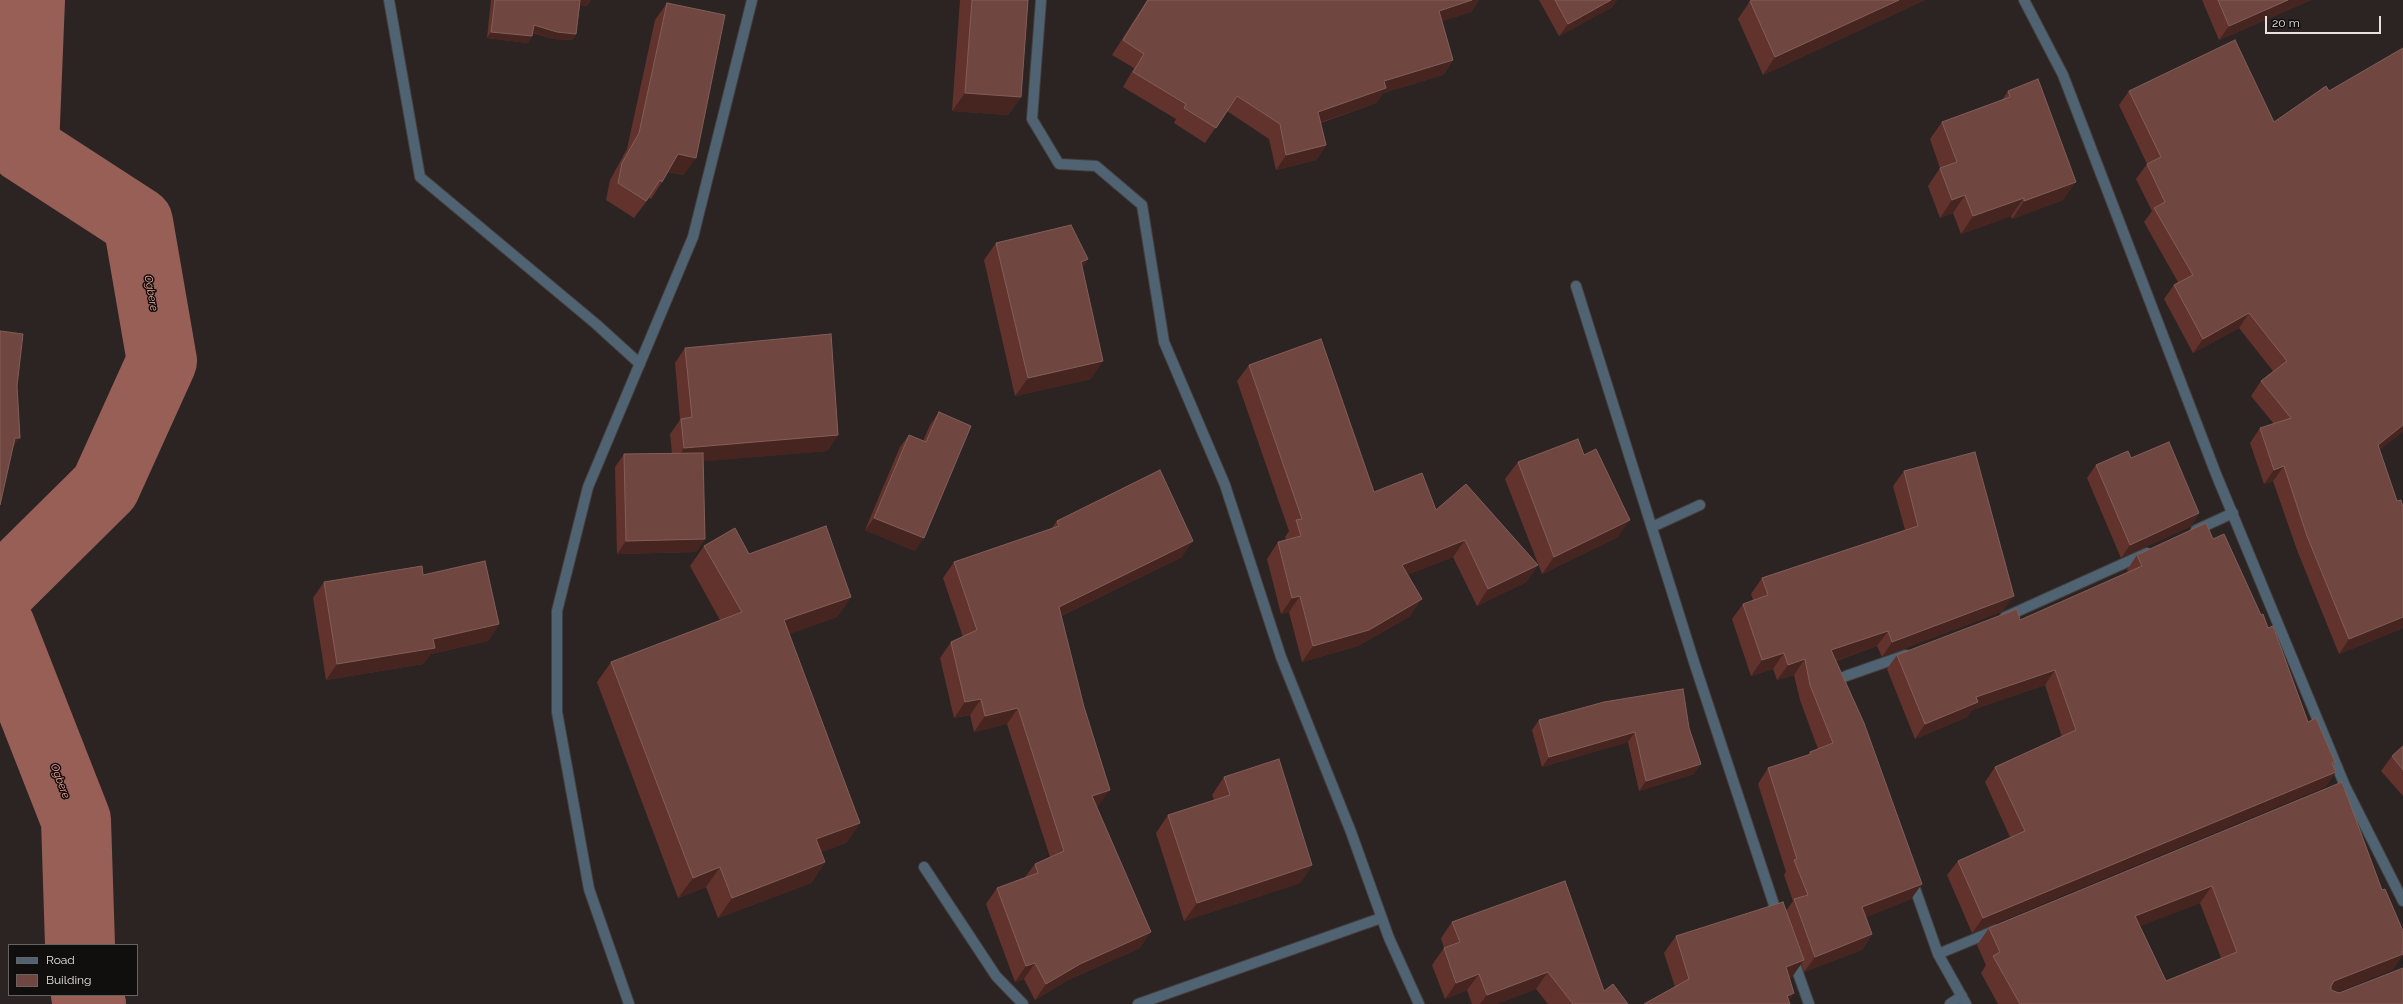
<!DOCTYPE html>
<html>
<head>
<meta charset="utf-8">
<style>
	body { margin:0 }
	#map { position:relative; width:2403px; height:1004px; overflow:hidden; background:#2b2423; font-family:Raleway,sans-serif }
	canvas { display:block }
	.legend { position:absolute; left:8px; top:944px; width:130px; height:52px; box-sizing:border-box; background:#110e0e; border:1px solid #676362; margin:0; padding:5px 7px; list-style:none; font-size:12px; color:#e7e2e1 }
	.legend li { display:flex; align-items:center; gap:8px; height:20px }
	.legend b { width:20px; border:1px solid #676362 }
	.scale { position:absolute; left:2265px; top:16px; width:116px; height:18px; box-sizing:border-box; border:2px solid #e7e2e1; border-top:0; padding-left:5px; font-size:12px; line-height:14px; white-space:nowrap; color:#e7e2e1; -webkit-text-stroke:3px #110e0e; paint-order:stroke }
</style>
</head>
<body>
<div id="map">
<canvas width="2403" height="1004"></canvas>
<ul class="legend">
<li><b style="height:5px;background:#506372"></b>Road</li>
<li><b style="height:11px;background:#704640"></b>Building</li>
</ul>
<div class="scale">20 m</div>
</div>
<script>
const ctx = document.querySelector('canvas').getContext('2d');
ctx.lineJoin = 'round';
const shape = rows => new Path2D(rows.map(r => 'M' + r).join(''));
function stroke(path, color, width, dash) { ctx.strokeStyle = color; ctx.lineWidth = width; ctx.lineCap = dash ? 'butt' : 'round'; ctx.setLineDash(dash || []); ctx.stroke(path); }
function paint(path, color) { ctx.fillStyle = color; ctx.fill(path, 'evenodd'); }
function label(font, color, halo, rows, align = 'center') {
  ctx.font = font + ' Raleway,sans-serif'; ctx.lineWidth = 3; ctx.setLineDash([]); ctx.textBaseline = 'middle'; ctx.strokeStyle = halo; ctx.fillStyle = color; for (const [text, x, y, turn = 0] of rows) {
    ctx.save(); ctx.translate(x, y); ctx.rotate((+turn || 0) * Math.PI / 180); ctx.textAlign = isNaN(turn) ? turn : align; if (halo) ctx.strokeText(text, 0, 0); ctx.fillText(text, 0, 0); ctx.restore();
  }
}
stroke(shape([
	[0,591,105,487,162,361,138,222,24,148,30,0],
	[0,626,76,820,80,945],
	[86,995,91,1004]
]), '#985f57', 70);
const street = shape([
	[389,0,420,177,596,324,640,364],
	[1041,0,1032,119,1059,164,1096,166,1142,205,1164,342,1225,485,1281,657,1351,832,1389,938,1419,1004],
	[2024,0,2063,75,2216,474,2345,786,2403,901],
	[1576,286,1694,662,1778,917],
	[1652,527,1700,505],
	[2196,530,2233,513],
	[2005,617,2147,553],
	[1835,685,1834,682,1846,676,1906,655],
	[924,867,996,976,1023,1004],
	[1912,880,1938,954,1966,1004],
	[1938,954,1996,930],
	[1793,959,1809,1004],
	[629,1004,589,889,557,712,557,611,588,487,693,237,752,0],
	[1138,1004,1381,918],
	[1950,1004,1962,996]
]);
stroke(street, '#453f3e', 12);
stroke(street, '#506372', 10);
paint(shape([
	[491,0,591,0,587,6,580,5,576,34,572,40,553,39,533,33,528,43,487,38],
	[960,0,1028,0,1021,97,1008,115,952,111],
	[1147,0,1479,0,1471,12,1442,21,1453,60,1443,75,1383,93,1376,103,1321,123,1326,145,1316,160,1276,170,1269,139,1227,111,1205,143,1174,123,1176,119,1123,87,1134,68,1112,55],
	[1539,0,1617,0,1612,7,1559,36],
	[1925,0,1763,75,1738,19,1750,1],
	[2202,0,2311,0,2219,40],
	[667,3,684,175,668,172,662,182,651,199,649,198,634,218,606,200,610,180,627,149,655,20],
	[2008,91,2063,200,2012,219,2011,216,1961,234,1953,213,1940,218,1928,186,1940,168,1930,139,1942,122,2002,100],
	[2129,91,2274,122,2329,91,2380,450,2403,628,2339,654,2297,550,2273,481,2264,484,2250,443,2260,428,2274,424,2251,396,2261,381,2273,371,2239,328,2193,353,2164,299,2174,285,2178,282,2144,222,2152,211,2136,179,2147,164,2119,105],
	[996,243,1088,259,1082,268,1091,379,1015,396,984,260],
	[685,348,838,435,827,451,703,461,705,539,696,552,617,554,615,467,624,454,672,453,670,434,680,420,675,363],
	[1249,365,1374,492,1436,510,1538,565,1526,582,1477,606,1453,557,1407,575,1410,616,1358,646,1302,662,1289,612,1281,614,1267,559,1278,542,1286,540,1285,537,1289,531,1237,381],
	[939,412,915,551,865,530,900,447,909,435,923,441,930,425],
	[1584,455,1618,537,1542,574,1505,479,1518,462],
	[2131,458,2199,513,2191,526,2121,558,2087,478,2096,465],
	[1904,471,2003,611,1882,657,1877,646,1836,661,1922,884,1911,899,1866,917,1872,934,1862,950,1804,972,1801,964,1792,977,1790,978,1789,1001,1675,987,1664,953,1676,936,1786,911,1793,901,1784,875,1786,872,1758,784,1768,768,1808,755,1810,752,1818,749,1800,700,1794,675,1777,680,1773,669,1751,676,1732,619,1743,604,1753,600,1751,594,1762,578,1905,530,1893,486],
	[1057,521,1182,557,1061,616,1098,806,1096,807,1140,948,1068,980,1035,1000,1024,979,1015,982,986,904,997,888,1025,877,1035,864,1050,857,1007,724,974,732,970,715,954,718,940,658,951,642,963,637,943,578,954,562,1051,529],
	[2213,539,2261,615,2268,628,2308,722,2335,762,2333,765,2336,772,2325,787,1972,933,1947,875,1958,861,2010,837,1985,782,1995,767,2062,737,2045,685,1972,710,1967,717,1915,739,1887,669,1897,655,2020,620,2128,572,2127,570,2137,555],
	[704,546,749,554,851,597,837,617,789,634,860,823,846,843,821,852,825,862,811,883,718,918,706,887,678,898,597,682,611,662,720,620,690,566],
	[423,575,499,624,488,641,431,654,423,664,326,680,313,598,324,582],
	[1539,720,1689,728,1694,774,1639,791,1628,742,1542,767,1532,730],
	[2403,746,2403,796,2381,771,2392,756],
	[1224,777,1312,865,1300,883,1184,921,1156,833,1168,815,1214,800,1212,795],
	[2342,782,2403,955,2392,970,2337,992,2403,1004,1998,1004,1981,973,1986,965,1977,945,1989,928],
	[2200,903,2221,958,2166,981,2140,926],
	[1452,922,1604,991,1628,1004,1548,1004,1536,989,1496,1004,1472,1004,1467,990,1445,999,1432,965,1444,948,1441,938]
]), '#62332d');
paint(shape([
	[579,0,591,0,587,6,576,4],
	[1472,0,1479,0,1471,12,1429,26,1439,11],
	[1611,0,1617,0,1612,7,1559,36,1568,24],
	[1899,0,1925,0,1763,75,1775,57],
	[2288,0,2311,0,2219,40,2229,26],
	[534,25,576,34,572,40,553,39,529,31],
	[491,32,532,36,528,43,487,38],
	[1453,60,1443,75,1383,93,1376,103,1307,127,1318,112,1384,81],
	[965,93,1021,97,1008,115,952,111],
	[1326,145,1316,160,1276,170,1286,155],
	[678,154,696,158,684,175,666,171],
	[2076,182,2063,200,2012,219,2024,201],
	[1965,195,1953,213,1940,218,1952,200],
	[2024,198,2011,216,1961,234,1973,216],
	[1088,259,1076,277,1081,262],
	[2249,313,2239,328,2193,353,2203,339],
	[1103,361,1091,379,1015,396,1028,378],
	[2403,425,2403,432,2368,459,2378,445],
	[838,435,827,451,673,464,684,448],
	[15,438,20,438,12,449],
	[2284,466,2273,481,2264,484,2274,470],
	[2199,513,2191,526,2121,558,2130,545],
	[874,518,924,538,915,551,865,530],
	[1630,520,1618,537,1542,574,1554,557],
	[705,539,696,552,617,554,626,541],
	[1465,540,1453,557,1390,582,1402,565],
	[1193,541,1182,557,1048,622,1059,607],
	[1538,565,1526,582,1477,606,1488,589],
	[1300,596,1289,612,1281,614,1292,598],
	[2014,596,2003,611,1882,657,1892,642],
	[851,597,837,617,770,641,784,620],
	[1422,599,1410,616,1358,646,1302,662,1313,646],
	[2403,617,2403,628,2339,654,2349,639],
	[499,624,488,641,431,654,423,664,326,680,337,664,433,639],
	[1888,631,1877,646,1820,666,1831,650],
	[1784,653,1773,669,1751,676,1762,660],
	[1805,659,1794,675,1777,680,1788,665],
	[2055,670,2045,685,1972,710,1967,717,1915,739,1925,724,1976,697],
	[981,699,970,715,954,718,965,702],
	[1018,708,1007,724,974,732,985,716],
	[1635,732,1628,742,1542,767,1549,757],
	[1701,764,1694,774,1639,791,1646,781],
	[2336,772,2325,787,1972,933,1983,918],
	[1110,790,1098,806,1080,812,1092,796],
	[860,823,846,843,802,859,816,839],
	[825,862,811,883,718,918,732,898],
	[1312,865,1300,883,1184,921,1197,903],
	[720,867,706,887,678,898,693,878],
	[1922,884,1911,899,1851,923,1862,907],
	[2212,886,2200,903,2123,933,2135,916],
	[1151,932,1140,948,1068,980,1035,1000,1046,984,1080,964],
	[1872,934,1862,950,1804,972,1815,957],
	[2403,949,2403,955,2392,970,2323,998,2331,986,2334,981],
	[1804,960,1792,977,1775,984,1786,967],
	[1035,963,1024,979,1015,982,1026,966],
	[1548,972,1536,989,1496,1004,1480,1004,1487,995],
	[1479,974,1467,990,1445,999,1456,983],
	[1794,993,1787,1004,1787,996]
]), '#462521');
const building = shape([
	[495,0,580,0,576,34,557,32,534,25,532,36,491,32,495,0],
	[972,0,1028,0,1021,97,965,93,972,0],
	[1148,0,1472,0,1439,11,1453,60,1384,81,1386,88,1318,112,1326,145,1286,155,1280,124,1237,96,1216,128,1184,108,1186,104,1133,72,1144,54,1123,40,1148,0],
	[1555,0,1611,0,1568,24,1555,0],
	[1753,0,1899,0,1775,57,1750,1,1753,0],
	[2218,0,2288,0,2229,26,2218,0],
	[667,3,725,15,696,158,678,154,662,182,660,180,646,201,618,183,622,163,639,133,667,3],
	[2235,40,2274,122,2326,86,2329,91,2403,48,2403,425,2378,445,2397,501,2401,500,2403,507,2403,617,2349,639,2307,536,2284,466,2274,470,2260,428,2291,418,2261,381,2287,361,2249,313,2203,339,2174,285,2193,275,2154,208,2165,202,2147,164,2161,157,2129,91,2235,40],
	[2038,79,2076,182,2024,201,2024,198,1973,216,1965,195,1952,200,1940,168,1957,162,1942,122,2010,97,2008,91,2038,79],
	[1071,225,1088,259,1081,262,1103,361,1028,378,996,243,1071,225],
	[0,331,23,334,17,386,20,438,15,438,0,505,0,331],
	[831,334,838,435,684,448,681,419,692,417,685,348,831,334],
	[1321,339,1374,492,1422,473,1436,510,1466,484,1538,565,1488,589,1465,540,1402,565,1422,599,1369,630,1313,646,1300,596,1292,598,1278,542,1301,536,1296,520,1302,519,1249,365,1321,339],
	[939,412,971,426,924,538,874,518,909,435,926,442,939,412],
	[1578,439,1584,455,1596,449,1630,520,1554,557,1518,462,1578,439],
	[2169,442,2199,513,2130,545,2096,465,2128,451,2131,458,2169,442],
	[1975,452,2014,596,1892,642,1888,631,1831,650,1864,723,1922,884,1862,907,1872,934,1815,957,1794,899,1808,895,1794,860,1797,859,1768,768,1811,754,1810,752,1833,743,1810,685,1805,659,1788,665,1784,653,1762,660,1743,604,1768,595,1762,578,1918,526,1904,471,1975,452],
	[703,453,705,539,626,541,624,454,703,453],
	[1160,470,1193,541,1059,607,1084,707,1110,790,1092,796,1151,932,1080,964,1046,984,1035,963,1026,966,997,888,1038,873,1035,864,1064,851,1018,708,985,716,981,699,965,702,951,642,977,630,954,562,1059,526,1057,521,1160,470],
	[2206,523,2213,539,2224,534,2261,615,2263,614,2268,628,2273,626,2308,722,2316,718,2335,762,2332,763,2336,772,1983,918,1958,861,2025,831,1995,767,2076,730,2055,670,1976,697,1978,702,1925,724,1897,655,2017,609,2020,620,2142,566,2137,555,2206,523],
	[826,526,851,597,784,620,860,823,816,839,825,862,732,898,720,867,693,878,611,662,742,612,704,546,735,528,749,554,826,526],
	[485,561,499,624,433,639,435,648,337,664,324,582,422,566,423,575,485,561],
	[1683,689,1689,728,1701,764,1646,781,1635,732,1549,757,1539,720,1604,702,1683,689],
	[2403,746,2403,770,2392,756,2403,746],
	[1279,759,1312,865,1197,903,1168,815,1230,795,1224,777,1279,759],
	[2342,782,2382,890,2385,889,2403,931,2403,949,2402,949,2403,954,2334,981,2331,986,2331,990,2339,993,2403,968,2403,1004,2020,1004,1993,956,2000,952,1989,928,2342,782],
	[2212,886,2237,952,2166,981,2135,916,2212,886],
	[1565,881,1604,991,1613,984,1628,1004,1573,1004,1548,972,1487,995,1479,974,1456,983,1444,948,1460,942,1452,922,1565,881],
	[1783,902,1804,960,1786,967,1794,993,1787,996,1790,1004,1644,1004,1689,979,1676,936,1783,902]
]);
paint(building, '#704640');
stroke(building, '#835e59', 1);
label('italic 11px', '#faa496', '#110e0e', [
	["Ogbere",151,293,80],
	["Ogbere",60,781,69]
]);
</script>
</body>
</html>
